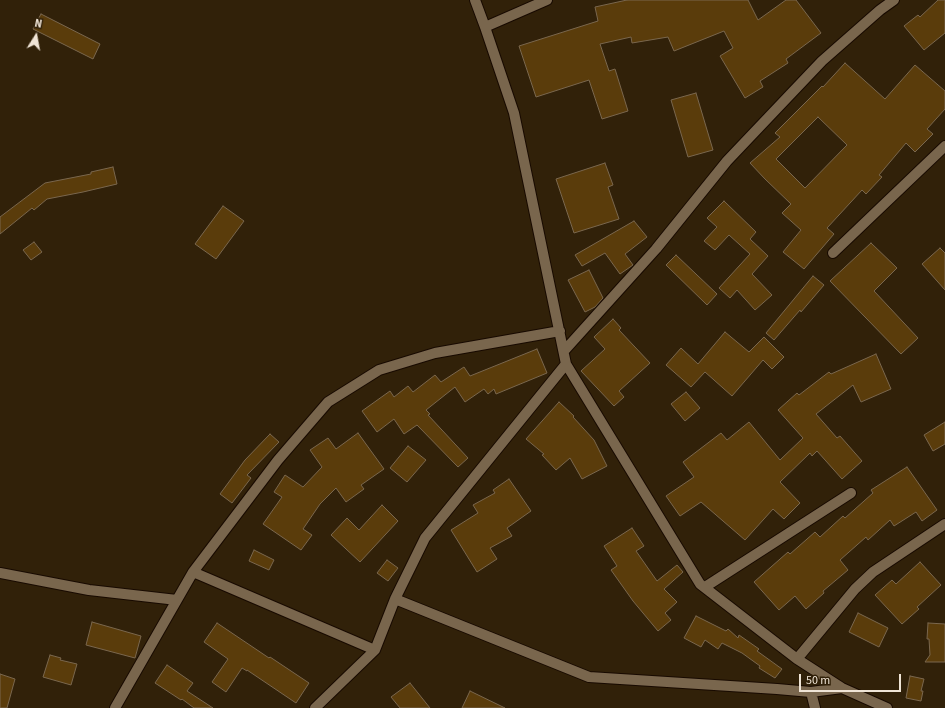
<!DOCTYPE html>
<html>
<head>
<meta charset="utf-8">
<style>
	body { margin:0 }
	#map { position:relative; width:945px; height:708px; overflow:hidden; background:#312109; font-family:"Source Sans 3",sans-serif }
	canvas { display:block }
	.north { position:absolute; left:16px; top:16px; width:40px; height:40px; -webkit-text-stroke:3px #312109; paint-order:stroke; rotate:11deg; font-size:11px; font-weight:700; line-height:16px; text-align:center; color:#efe4d6 }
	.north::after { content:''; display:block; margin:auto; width:14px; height:18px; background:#efe4d6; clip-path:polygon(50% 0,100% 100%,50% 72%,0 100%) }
	.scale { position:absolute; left:799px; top:674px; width:102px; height:18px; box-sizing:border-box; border:2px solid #efe4d6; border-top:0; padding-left:5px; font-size:12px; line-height:14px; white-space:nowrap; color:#efe4d6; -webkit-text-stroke:3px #312109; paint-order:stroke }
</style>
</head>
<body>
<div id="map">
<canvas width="945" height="708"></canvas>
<div class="north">N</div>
<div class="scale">50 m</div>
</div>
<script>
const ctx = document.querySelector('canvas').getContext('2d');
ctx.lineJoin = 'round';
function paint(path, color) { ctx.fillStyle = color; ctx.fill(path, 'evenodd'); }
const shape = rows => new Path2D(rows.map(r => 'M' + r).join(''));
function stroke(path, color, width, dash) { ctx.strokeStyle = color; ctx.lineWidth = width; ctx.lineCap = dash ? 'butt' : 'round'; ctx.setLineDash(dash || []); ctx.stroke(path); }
const building = shape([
	[627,0,748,0,758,20,786,0,796,0,821,33,786,59,788,63,760,81,763,87,745,98,720,56,733,48,724,31,674,51,668,37,632,43,631,37,600,44,609,71,615,69,628,111,602,119,589,80,536,97,519,46,598,21,595,7,627,0],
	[938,0,945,0,945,33,924,50,904,26,918,15,920,17,938,0],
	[41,14,100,44,93,59,33,29,41,14],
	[845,63,885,99,915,65,945,91,945,109,927,129,933,134,915,152,906,143,879,175,882,177,866,194,862,190,827,228,834,234,804,269,783,252,801,230,782,213,791,204,765,179,750,163,780,137,775,133,822,86,823,87,845,63],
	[818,117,847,145,805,188,776,159,818,117],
	[696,93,713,150,688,157,671,100,696,93],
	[605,163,613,185,608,187,619,219,574,233,556,179,605,163],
	[113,167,117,184,83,192,47,199,34,210,32,208,0,234,0,217,45,183,91,174,91,172,113,167],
	[724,201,756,232,750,239,768,256,752,274,772,295,755,310,737,290,730,298,719,288,750,254,729,235,715,250,704,241,717,227,707,218,724,201],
	[223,206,244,221,216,259,195,244,223,206],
	[634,221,647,237,625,254,633,265,620,274,605,253,582,266,575,255,634,221],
	[34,242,42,252,31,260,23,250,34,242],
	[871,243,897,268,874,291,918,338,901,354,830,281,871,243],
	[940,248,945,253,945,290,922,264,940,248],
	[676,255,717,294,707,305,666,265,676,255],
	[589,270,603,298,595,307,585,312,568,280,589,270],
	[813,276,824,285,801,312,800,310,774,340,766,333,813,276],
	[613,319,621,328,619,330,650,363,619,391,624,397,614,406,581,371,605,349,594,337,613,319],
	[725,332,749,352,764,337,784,357,772,369,763,360,732,396,705,372,691,387,666,365,681,348,698,364,725,332],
	[537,349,547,373,496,394,494,389,488,394,484,389,465,402,455,387,426,410,430,414,428,415,468,458,458,467,417,425,404,434,394,419,377,432,362,411,390,391,394,397,408,386,413,392,435,375,441,382,464,367,470,376,537,349],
	[876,354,891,389,861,402,853,385,816,414,837,438,840,436,862,461,842,479,817,451,812,456,810,453,780,482,800,503,784,519,773,509,745,540,701,502,680,516,666,496,694,477,683,462,721,433,727,440,749,422,780,460,803,438,778,410,797,393,799,395,829,372,831,374,876,354],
	[686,392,700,408,685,421,671,404,686,392],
	[559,402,574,416,573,417,594,440,607,466,582,479,570,458,556,470,542,455,544,454,526,439,559,402],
	[945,422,945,444,933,451,924,435,945,422],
	[358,433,384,469,361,485,364,489,346,502,336,488,320,504,303,529,312,535,301,550,263,524,282,497,274,492,285,475,303,487,322,467,310,450,328,438,336,449,358,433],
	[270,434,279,442,247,475,251,478,232,503,220,494,245,460,270,434],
	[408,446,426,460,407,482,390,468,408,446],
	[907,467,937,510,922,521,916,512,894,526,890,520,868,540,866,537,840,560,848,570,823,591,824,593,806,609,795,596,779,610,754,582,788,552,790,554,815,532,820,537,843,516,845,518,873,493,871,490,907,467],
	[509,479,531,511,507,528,512,536,490,548,497,559,477,572,451,530,478,513,473,505,495,493,493,490,509,479],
	[382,505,398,521,360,562,331,535,347,518,359,530,382,505],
	[632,528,644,546,636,551,657,581,677,565,683,572,664,589,677,602,665,613,671,620,658,631,633,601,611,570,617,566,604,546,632,528],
	[254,550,274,560,269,570,249,561,254,550],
	[387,560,398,568,388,581,377,573,387,560],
	[920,562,941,585,917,607,919,609,902,624,875,595,892,580,896,584,920,562],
	[858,613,888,628,879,647,849,632,858,613],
	[696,616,726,631,728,629,738,638,739,635,759,649,757,651,782,669,775,678,759,668,760,666,742,653,722,643,718,649,705,640,701,647,684,638,696,616],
	[92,622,141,636,135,658,86,645,92,622],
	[217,623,269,658,270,657,309,683,296,703,247,670,247,671,242,668,226,692,212,682,228,659,204,642,217,623],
	[928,623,945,624,945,662,925,662,930,655,929,639,927,639,928,623],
	[50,655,61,658,60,660,77,664,71,685,43,677,50,655],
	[167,665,193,683,187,691,213,708,194,708,182,699,181,700,155,683,167,665],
	[0,674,15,679,7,708,0,708,0,674],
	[910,676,924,679,921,691,923,691,921,701,906,698,910,676],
	[410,683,430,708,400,708,391,697,410,683],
	[470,691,505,708,462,708,470,691]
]);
paint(building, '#5a3c0b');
stroke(building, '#7a674e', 1);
const minor = shape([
	[475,0,485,27,514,113,566,364,700,584,797,659,842,688,887,708],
	[485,27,547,0],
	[833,253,945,146],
	[564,351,656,249,727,161,822,61,880,10,894,0],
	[193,572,375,650],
	[0,573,89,590,177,600],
	[705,587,851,493],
	[395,599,589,677,777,689,811,692,842,688],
	[797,659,855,589,873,572,945,524],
	[811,692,815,708],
	[115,708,193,572,278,460,328,402,379,370,435,353,560,331],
	[315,708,375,650,395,599,425,538,566,364]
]);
stroke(minor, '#180a00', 12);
stroke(minor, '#79664d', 10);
</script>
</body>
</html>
